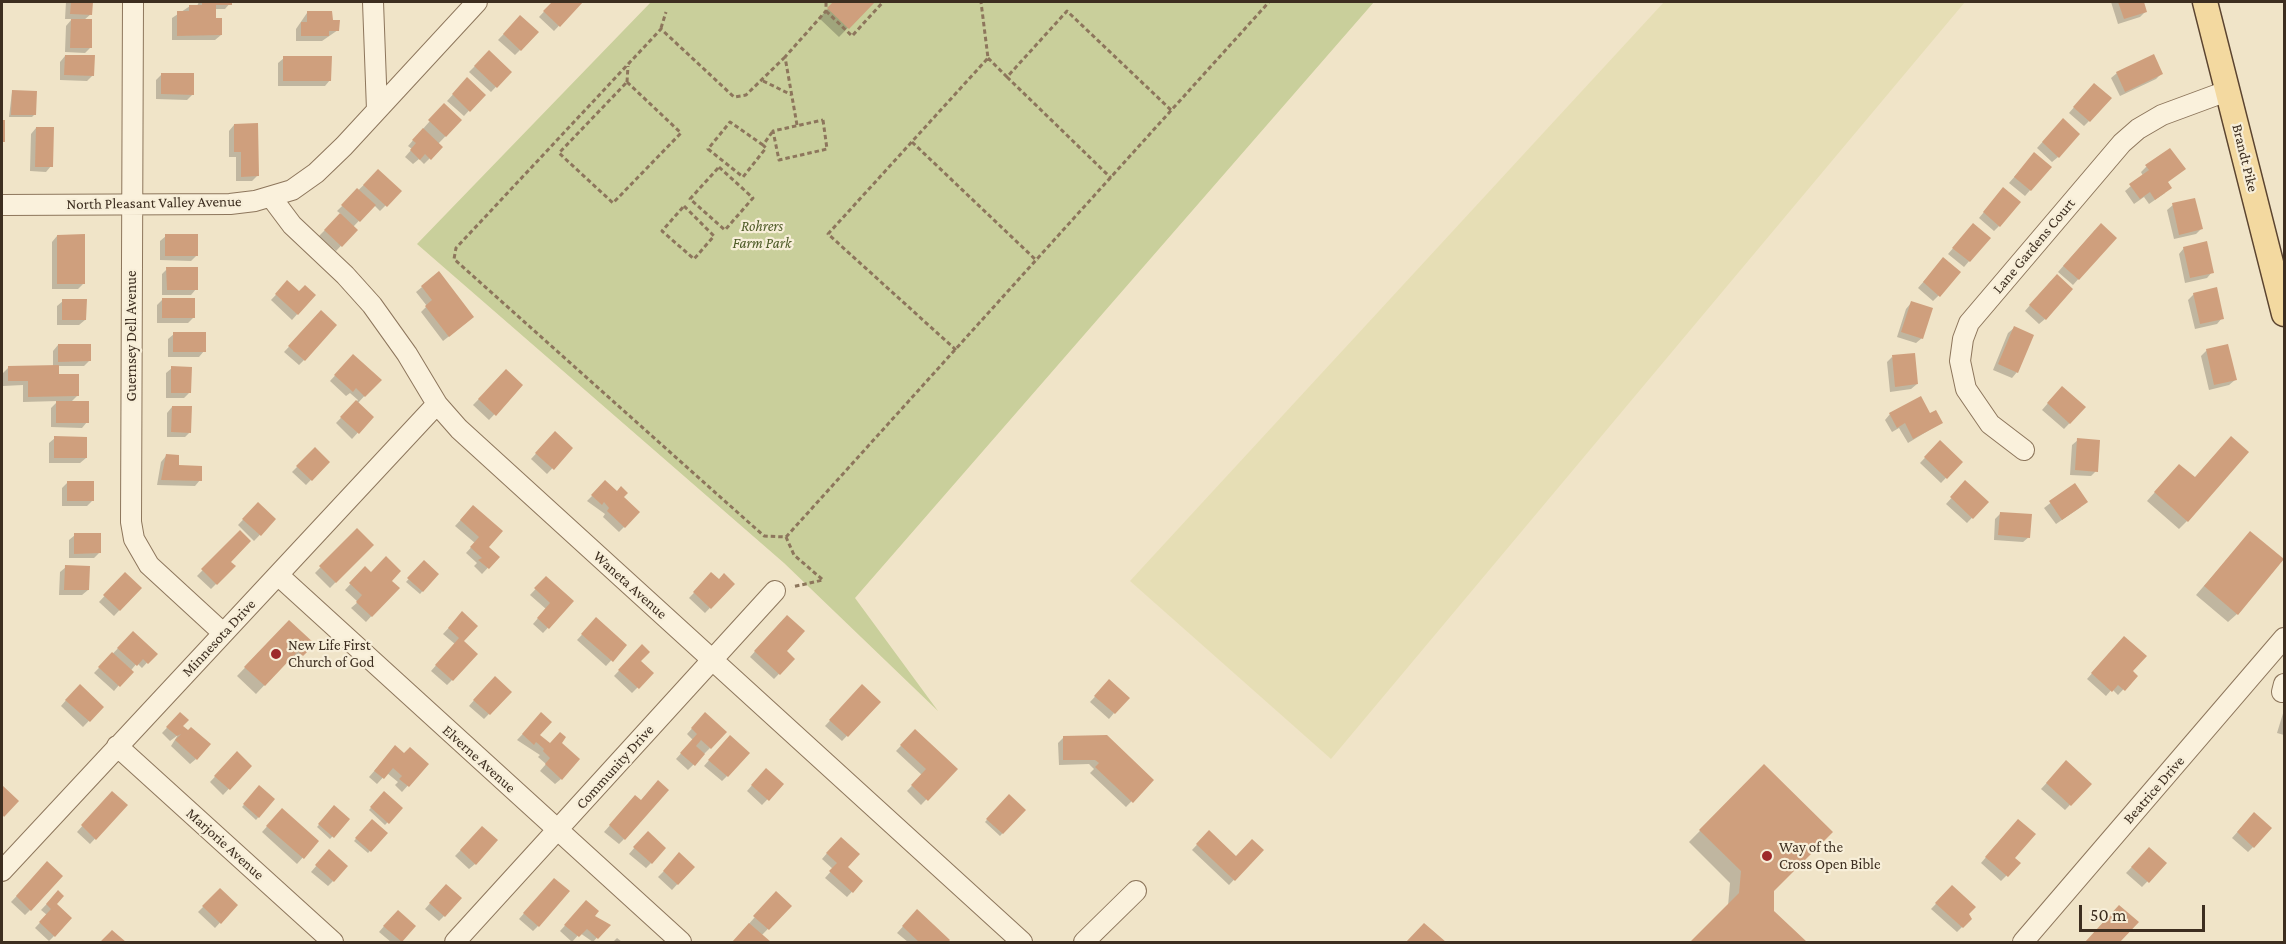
<!DOCTYPE html>
<html>
<head>
<meta charset="utf-8">
<style>
	body { margin:0 }
	#map { position:relative; width:2286px; height:944px; overflow:hidden; background:#f0e4c8; font-family:"Crimson Pro",serif }
	canvas { display:block }
	.frame { position:absolute; inset:0; border:3px solid #3d2e20; pointer-events:none }
	.scale { position:absolute; left:2079px; top:905px; width:126px; height:27px; box-sizing:border-box; border:3px solid #3d2e20; border-top:0; padding-left:8px; font-size:18px; line-height:21px; white-space:nowrap; color:#3d2e20; -webkit-text-stroke:4px #f7eed8; paint-order:stroke }
</style>
</head>
<body>
<div id="map">
<canvas width="2286" height="944"></canvas>
<div class="frame"></div>
<div class="scale">50 m</div>
</div>
<script>
const ctx = document.querySelector('canvas').getContext('2d');
ctx.lineJoin = 'round';
function paint(path, color) { ctx.fillStyle = color; ctx.fill(path, 'evenodd'); }
const shape = rows => new Path2D(rows.map(r => 'M' + r).join(''));
function stroke(path, color, width, dash) { ctx.strokeStyle = color; ctx.lineWidth = width; ctx.lineCap = dash ? 'butt' : 'round'; ctx.setLineDash(dash || []); ctx.stroke(path); }
function label(font, color, halo, rows, align = 'center') {
  ctx.font = font + ' "Crimson Pro",serif'; ctx.lineWidth = 4.5; ctx.setLineDash([]); ctx.textBaseline = 'middle'; ctx.strokeStyle = halo; ctx.fillStyle = color; for (const [text, x, y, turn = 0] of rows) {
    ctx.save(); ctx.translate(x, y); ctx.rotate((+turn || 0) * Math.PI / 180); ctx.textAlign = isNaN(turn) ? turn : align; if (halo) ctx.strokeText(text, 0, 0); ctx.fillText(text, 0, 0); ctx.restore();
  }
}
paint(shape([
	[1664,2,1965,2,1331,759,1130,581]
]), '#e6deb5');
paint(shape([
	[651,2,1374,2,855,598,938,711,784,563,417,244]
]), '#c9cf9b');
paint(shape([
	[66,2,91,2,91,14,84,20,90,48,85,53,65,52,66,26,72,19,65,19],
	[199,2,231,2,225,9,214,9,214,20,221,35,215,40,172,40,172,18,190,6,197,6],
	[553,2,581,2,554,31,539,17],
	[835,2,873,2,839,37,819,18],
	[2111,2,2142,2,2145,12,2140,17,2118,24],
	[307,13,331,21,338,30,322,41,296,41,296,29],
	[520,17,537,33,515,55,498,40],
	[489,52,510,72,491,92,469,72],
	[65,56,93,75,87,81,60,80,60,62],
	[284,58,330,80,325,86,278,86,278,63],
	[2117,73,2161,74,2156,79,2120,96,2111,78],
	[162,74,193,94,187,100,156,99,156,80],
	[467,79,483,95,464,116,447,101],
	[2089,90,2089,121,2084,126,2069,113],
	[12,92,34,115,32,117,9,117],
	[444,105,460,121,438,144,441,147,424,164,419,159,413,164,405,157,412,149,408,146],
	[234,125,257,176,252,181,236,181,236,157,229,157,229,131],
	[2057,126,2058,157,2052,162,2037,148],
	[36,128,51,166,46,172,30,171,31,134],
	[2170,150,2165,193,2149,204,2144,197,2134,204,2125,191,2143,176,2141,172,2146,167],
	[2029,160,2050,167,2025,196,2009,183],
	[378,171,400,191,380,211,374,205,353,227,356,230,336,251,319,236,341,214,337,211],
	[1998,195,1999,226,1994,231,1979,218],
	[2173,205,2201,229,2196,234,2174,239,2167,210],
	[2095,230,2115,238,2073,285,2058,272],
	[1968,231,1989,238,1964,267,1948,254],
	[57,236,83,284,78,289,52,289,52,242],
	[166,236,197,255,191,261,160,260,160,241],
	[2184,248,2212,272,2207,278,2185,283,2179,254],
	[1938,265,1939,295,1933,301,1918,288],
	[167,269,196,289,191,295,162,295,162,274],
	[2051,281,2045,319,2039,324,2025,311],
	[287,283,299,293,314,295,292,320,271,300],
	[422,287,467,322,443,341,421,312,427,306,416,292],
	[2194,294,2222,318,2217,324,2195,329,2188,300],
	[162,300,193,318,188,323,157,323,157,305],
	[63,301,85,320,79,325,57,325,57,306],
	[1911,303,1922,338,1916,343,1897,337,1906,309],
	[321,313,304,360,299,365,284,352],
	[2014,328,2017,372,2012,378,1993,370,2008,333],
	[174,334,204,351,199,357,168,357,168,339],
	[58,345,89,361,84,366,58,366,58,376,78,395,70,403,87,422,82,428,51,427,51,408,58,401,23,402,23,385,3,386,3,373,9,367,53,367,53,351],
	[2207,350,2235,380,2229,385,2209,390,2201,356],
	[353,356,379,380,357,404,372,417,352,439,336,423,358,400,350,393,346,396,330,381],
	[1892,357,1917,384,1911,389,1890,392,1887,362],
	[172,368,189,393,184,398,166,398,166,373],
	[506,371,521,386,489,420,473,405],
	[2056,394,2084,408,2064,429,2042,410],
	[172,407,190,432,185,437,167,437,167,413],
	[1890,414,1929,415,1941,423,1908,443,1899,428,1892,432,1885,420],
	[555,433,571,448,547,474,531,459],
	[55,438,86,458,80,463,49,463,49,443],
	[2078,440,2096,471,2091,476,2070,475,2072,445],
	[1940,442,1961,462,1941,483,1920,463],
	[315,449,328,462,306,485,292,472],
	[166,456,177,466,200,480,195,486,157,485,161,462],
	[2171,474,2187,521,2179,529,2147,501],
	[68,482,92,501,87,506,62,506,62,488],
	[605,483,638,513,619,532,603,517,605,514,587,501],
	[1965,483,1987,502,1967,523,1946,504],
	[2074,485,2081,507,2056,524,2044,508],
	[258,504,274,520,254,541,238,525],
	[468,512,487,547,498,557,482,574,474,566,477,563,466,553,475,543,455,526],
	[2001,513,2029,537,2023,542,1994,540,1995,519],
	[357,530,372,545,330,588,315,573],
	[240,532,229,562,234,566,211,589,197,576],
	[2250,533,2237,614,2228,622,2196,595],
	[75,535,99,553,94,558,69,558,69,540],
	[424,562,437,574,420,594,406,582],
	[66,567,88,590,82,595,59,595,60,572],
	[365,568,371,574,390,581,397,588,366,622,351,608,358,602,345,590],
	[125,574,140,588,114,616,99,602],
	[711,575,719,581,733,584,705,613,689,598],
	[546,578,572,602,543,633,533,624,546,609,530,595],
	[457,619,462,641,452,680,447,685,431,671,455,644,443,634],
	[289,622,312,644,294,663,289,659,256,694,237,676],
	[781,622,784,651,793,659,774,679,750,657],
	[591,625,625,645,606,666,577,640],
	[127,639,155,654,142,668,137,663,114,691,94,673],
	[2119,643,2131,671,2136,676,2118,695,2112,689,2106,696,2087,679],
	[642,646,639,661,652,673,632,693,614,676],
	[489,683,510,692,484,719,469,706],
	[862,686,879,702,842,741,825,726],
	[1104,687,1114,713,1109,719,1090,702],
	[74,691,102,707,83,727,61,706],
	[2284,710,2284,735,2277,733],
	[180,714,181,726,196,759,190,764,171,746,178,735,170,741,162,733],
	[705,714,710,748,688,770,676,759,693,740,687,734],
	[536,720,538,735,550,745,559,743,561,779,555,784,540,771,546,764,538,757,540,755,517,740],
	[915,731,955,769,921,805,907,791,922,775,896,751],
	[1064,737,1152,780,1126,807,1090,773,1094,769,1089,764,1059,765,1058,743],
	[724,743,727,776,722,781,704,766],
	[237,753,250,766,223,795,210,782],
	[390,753,427,764,402,792,395,785,398,782,387,773,377,784,369,777],
	[2066,762,2090,784,2065,810,2041,789],
	[1764,766,1773,911,1805,942,1692,942,1728,906,1730,883,1689,842],
	[761,775,782,784,762,805,747,791],
	[259,788,273,800,256,820,242,807],
	[384,793,401,808,385,825,369,810],
	[1009,796,1024,810,1000,836,985,822],
	[107,798,126,805,90,844,77,832],
	[630,803,624,839,619,844,604,832],
	[334,808,348,820,330,839,317,827],
	[282,810,317,841,297,864,262,832],
	[2249,819,2253,847,2248,852,2232,838],
	[372,821,386,833,368,853,354,841],
	[2013,826,2013,858,2019,863,2001,881,1981,863],
	[1209,832,1236,858,1262,850,1229,885,1192,850],
	[477,833,475,864,469,869,455,856],
	[642,839,651,863,646,868,629,854],
	[835,844,846,867,861,882,847,897,825,878,833,869,822,859],
	[2149,849,2165,863,2142,887,2126,873],
	[680,855,693,867,672,890,658,877],
	[324,857,333,881,328,886,311,872],
	[42,869,30,910,25,915,11,902],
	[549,885,538,926,533,931,519,919],
	[1952,887,1970,919,1957,932,1931,909],
	[220,890,236,905,215,928,198,912],
	[58,892,55,904,54,936,49,941,35,928,47,915,41,910],
	[440,892,444,916,439,921,425,909],
	[776,893,790,906,761,936,769,942,733,942],
	[581,908,608,925,593,942,580,933,572,942,560,931],
	[917,911,948,940,946,942,908,942,897,933],
	[392,917,414,926,400,942,391,942,379,932],
	[617,938,622,942,613,942]
]), '#0003');
paint(shape([
	[71,2,93,2,92,15,70,14],
	[202,2,232,2,232,5,216,5,216,18,222,18,222,35,177,36,177,11,189,11,189,5,202,5],
	[552,2,583,2,560,27,543,11],
	[833,2,875,2,849,29,827,8],
	[2118,2,2144,2,2147,12,2124,19],
	[307,11,332,11,333,20,340,20,339,31,329,31,329,36,301,36,301,22,307,22],
	[520,15,539,32,521,51,503,34],
	[71,19,92,19,92,48,70,48],
	[489,50,512,72,497,88,474,66],
	[2154,54,2163,74,2125,92,2116,72],
	[65,55,95,55,94,76,64,75],
	[283,56,332,56,331,81,283,81],
	[161,73,194,73,194,95,161,94],
	[467,77,486,95,470,112,452,94],
	[2094,83,2112,98,2090,122,2073,107],
	[12,90,37,91,36,115,11,115],
	[444,103,462,120,446,137,428,120],
	[2063,118,2080,134,2059,158,2042,142],
	[2,120,5,120,5,142,2,142],
	[258,123,259,176,241,177,241,152,234,152,234,124],
	[36,127,54,127,53,167,35,167],
	[423,128,443,147,431,160,425,154,420,160,410,150,416,143,412,140],
	[2170,148,2186,169,2168,182,2172,188,2155,200,2150,192,2140,199,2129,184,2149,170,2145,165],
	[2034,152,2052,167,2031,191,2014,177],
	[378,169,402,191,387,207,363,185],
	[2003,187,2021,202,2000,227,1983,212],
	[357,188,376,205,360,222,341,205],
	[2195,198,2203,229,2179,235,2172,203],
	[340,213,358,230,342,247,324,230],
	[1973,223,1991,238,1970,262,1952,248],
	[2101,223,2117,238,2079,280,2063,266],
	[85,234,85,284,57,284,57,235],
	[165,234,198,234,198,256,165,256],
	[2207,241,2214,273,2190,278,2183,247],
	[1943,257,1961,272,1940,297,1923,282],
	[166,267,198,267,198,290,167,290],
	[439,271,474,317,449,337,425,306,432,300,421,286],
	[2057,274,2073,289,2046,320,2029,305],
	[287,280,299,291,305,285,316,295,298,315,275,294],
	[2217,287,2224,319,2200,324,2193,293],
	[162,298,195,298,195,318,162,318],
	[62,299,87,299,86,320,62,320],
	[1911,301,1933,308,1923,339,1901,332],
	[321,310,337,325,305,361,288,346],
	[2014,326,2034,335,2018,373,1998,364],
	[173,332,206,332,206,352,173,352],
	[58,344,91,344,91,361,58,362],
	[2228,344,2237,380,2214,385,2206,349],
	[1915,353,1918,384,1895,387,1892,355],
	[353,354,382,380,365,397,356,388,353,392,334,375],
	[59,365,59,374,79,374,79,396,28,397,28,381,8,381,8,366],
	[171,366,192,367,191,393,171,393],
	[506,369,523,385,496,416,478,399],
	[2062,386,2086,407,2070,424,2047,403],
	[1921,396,1930,413,1936,410,1943,423,1913,439,1905,423,1897,428,1889,413],
	[356,400,374,417,359,434,340,417],
	[56,401,89,401,89,423,56,423],
	[172,406,192,406,191,433,171,432],
	[555,431,573,448,554,470,535,453],
	[54,436,87,437,87,458,54,458],
	[2231,436,2249,452,2188,522,2154,492,2179,464,2195,477],
	[2077,438,2100,440,2098,472,2075,470],
	[1940,440,1963,462,1947,479,1924,457],
	[315,447,330,462,312,481,296,466],
	[166,454,179,455,179,465,202,466,202,481,161,480],
	[605,480,617,491,621,486,628,493,624,497,640,512,625,528,607,511,609,508,604,502,602,505,591,495],
	[1965,480,1989,502,1973,519,1950,497],
	[67,481,94,481,94,501,67,501],
	[2075,483,2088,502,2062,520,2049,501],
	[258,502,276,519,261,536,242,519],
	[473,505,503,531,489,547,500,557,489,569,478,560,482,558,470,547,479,537,460,520],
	[2000,512,2032,514,2030,538,1998,535],
	[357,528,374,545,336,583,319,566],
	[240,530,251,541,231,562,236,566,217,585,201,569],
	[2250,531,2284,559,2238,615,2204,586],
	[74,533,101,533,101,553,74,554],
	[386,556,401,571,392,581,400,588,372,617,356,602,362,595,349,583,365,566,371,572],
	[424,560,439,574,423,592,407,578],
	[65,565,90,566,89,590,64,590],
	[125,572,142,588,120,611,103,595],
	[711,572,719,579,724,573,735,584,711,609,693,592],
	[546,576,574,601,549,629,537,618,550,603,534,588],
	[462,611,478,626,464,641,478,654,453,681,435,665,459,638,448,628],
	[787,615,805,631,787,651,795,659,780,675,754,651],
	[596,617,627,645,613,662,581,634],
	[289,620,315,644,303,656,298,651,265,686,244,667],
	[133,631,158,654,148,664,143,659,137,666,117,648],
	[2124,636,2147,656,2133,671,2138,676,2125,691,2118,685,2112,692,2091,673],
	[642,644,650,652,641,661,654,673,639,689,618,670],
	[112,652,134,672,120,687,98,667],
	[495,676,512,692,490,715,473,700],
	[1109,679,1130,698,1115,714,1094,696],
	[80,684,104,707,90,722,65,700],
	[862,684,881,702,848,737,829,720],
	[180,712,189,720,183,726,188,730,191,727,211,744,197,760,175,740,181,734,177,736,166,727],
	[541,712,552,722,540,735,550,743,560,732,566,737,562,743,580,759,562,780,545,764,550,758,543,751,544,749,536,742,534,745,522,734],
	[705,712,727,732,711,749,701,740,696,746,705,754,695,766,680,753,697,734,691,728],
	[915,729,958,769,928,801,911,785,926,769,900,745],
	[730,735,750,753,728,777,708,760],
	[1107,735,1154,780,1133,803,1095,767,1099,763,1095,760,1063,760,1063,736],
	[395,745,404,753,410,747,429,764,409,787,399,779,402,776,393,768,384,779,374,771],
	[237,751,252,766,230,790,214,776],
	[2066,760,2092,784,2071,806,2046,783],
	[1764,764,1833,832,1774,891,1774,911,1807,942,1690,942,1739,893,1741,871,1699,830],
	[766,768,784,784,769,801,751,785],
	[658,780,669,790,625,840,609,825,635,795,641,800],
	[2,785,19,801,4,817,2,814],
	[259,785,275,799,259,818,243,804],
	[112,791,128,805,96,840,81,825],
	[384,791,403,808,389,824,370,807],
	[1009,794,1026,810,1003,834,986,819],
	[334,805,350,819,334,838,318,824],
	[282,808,319,841,304,859,266,826],
	[2254,812,2272,828,2254,848,2237,832],
	[372,819,388,833,371,852,355,838],
	[2018,819,2036,834,2015,858,2021,863,2008,877,1985,857],
	[482,826,498,840,476,865,460,850],
	[1209,830,1236,856,1252,839,1264,850,1235,881,1196,844],
	[648,831,666,848,652,864,633,847],
	[841,837,860,854,848,867,863,881,853,893,829,871,837,863,826,853],
	[2149,847,2167,863,2149,883,2131,867],
	[329,849,348,866,334,882,315,865],
	[679,852,695,867,678,885,663,871],
	[47,861,63,876,31,911,16,896],
	[554,878,570,891,539,927,523,913],
	[446,884,462,898,445,917,429,903],
	[1952,885,1976,907,1969,914,1972,919,1963,928,1935,903],
	[220,888,238,905,221,924,202,906],
	[58,890,64,896,57,904,72,918,55,937,39,922,51,909,46,904],
	[776,891,792,906,769,930,753,916],
	[586,900,599,911,595,916,611,925,598,939,587,929,579,937,564,925],
	[2119,905,2139,922,2120,942,2085,942],
	[917,909,950,940,948,942,919,942,902,926],
	[398,910,416,926,402,942,383,926],
	[749,923,771,942,732,942],
	[1424,923,1446,942,1406,942],
	[112,930,126,942,100,942]
]), '#cf9f7d');
const minor = shape([
	[133,2,131,522,134,539,149,565,223,633],
	[373,2,377,110],
	[271,197,292,225,345,275,372,305,407,354,437,404,459,429,1022,942],
	[2,205,230,204,255,201,292,190,316,173,344,146,477,2],
	[2024,450,1990,424,1966,389,1960,361,1963,339,1969,323,2122,143,2138,129,2162,115,2227,91],
	[278,575,681,942],
	[2284,684,2282,692,2284,692],
	[117,746,333,942],
	[2,871,437,404],
	[455,942,775,591],
	[1084,942,1136,891],
	[2023,942,2284,638]
]);
const major = shape([
	[2205,2,2284,314]
]);
stroke(minor, '#8d765c', 22);
stroke(major, '#5b4430', 27);
stroke(shape([
	[826,11,852,36,883,2],
	[661,28,666,12],
	[785,57,746,95,734,97,661,29,456,248,454,259,764,536,786,537,794,555,823,580,792,587],
	[988,58,1007,77,1067,11,1171,110],
	[1007,77,1111,178],
	[763,81,792,95],
	[627,82,681,133,613,203,559,153,627,82],
	[627,82,628,66],
	[823,120,827,149,779,160,773,131,823,120],
	[797,125,785,57,826,11,826,2],
	[912,142,1037,261],
	[763,145,730,122,708,149,743,177,766,148,763,145,773,131],
	[719,167,753,198,725,230,690,199,719,167],
	[684,206,714,236,694,259,662,231,684,206],
	[956,350,828,234,988,58,981,2],
	[786,537,1269,2]
]), '#8d765c', 3, [4.5, 3]);
stroke(minor, '#faf1dc', 20);
stroke(major, '#f3d9a0', 24);
for (const [x, y, r, color] of [
	[276,654,6,"#9e2a2b"],
	[1767,856,6,"#9e2a2b"]
]) { const dot = new Path2D(); dot.arc(x, y, r, 0, 2 * Math.PI); ctx.fillStyle = color; ctx.fill(dot); stroke(dot, '#f7eed8', 2); }
label('15px', '#3d2e20', '#f7eed8', [
	["Brandt Pike",2245,158,76],
	["North Pleasant Valley Avenue",154,203,-1],
	["Lane Gardens Court",2034,246,-50],
	["Guernsey Dell Avenue",131,336,-90],
	["Waneta Avenue",630,585,42],
	["Minnesota Drive",219,638,-47],
	["Elverne Avenue",479,759,42],
	["Community Drive",615,767,-48],
	["Beatrice Drive",2154,790,-49],
	["Marjorie Avenue",225,844,42]
]);
label('italic 15px', '#4d5a26', '#f7eed8', [
	["Rohrers",762,226],
	["Farm Park",762,243]
]);
label('15px', '#3d2e20', '#f7eed8', [
	["New Life First",288,645],
	["Church of God",288,662],
	["Way of the",1779,847],
	["Cross Open Bible",1779,864]
], 'left');
</script>
</body>
</html>
